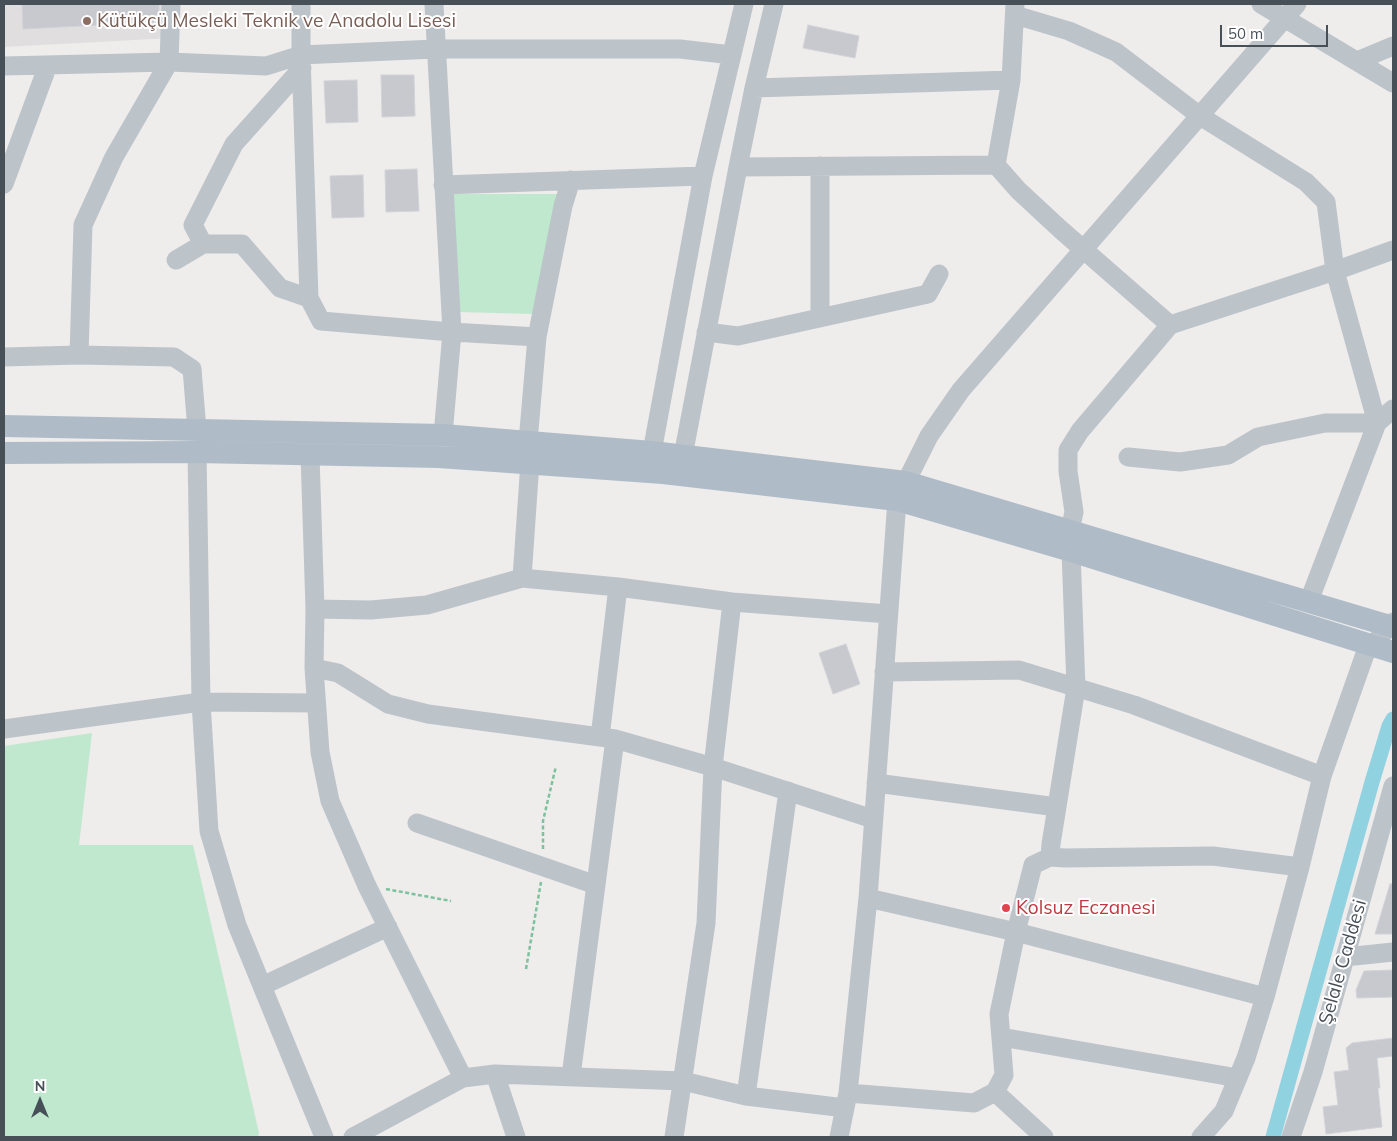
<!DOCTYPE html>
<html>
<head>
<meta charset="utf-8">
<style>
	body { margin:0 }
	#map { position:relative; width:1397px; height:1141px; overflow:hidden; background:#efecec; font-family:Mulish,sans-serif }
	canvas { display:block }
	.frame { position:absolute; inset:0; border:5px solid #475057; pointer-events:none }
	.north { position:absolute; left:15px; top:1076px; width:50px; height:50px; -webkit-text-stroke:4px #fff; paint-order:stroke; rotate:0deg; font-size:14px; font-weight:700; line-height:20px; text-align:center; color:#475057 }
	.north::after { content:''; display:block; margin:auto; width:18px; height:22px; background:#475057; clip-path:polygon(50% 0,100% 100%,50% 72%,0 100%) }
	.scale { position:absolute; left:1220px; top:25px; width:108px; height:22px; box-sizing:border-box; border:2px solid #475057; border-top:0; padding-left:6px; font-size:15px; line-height:18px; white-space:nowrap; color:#475057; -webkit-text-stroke:4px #fff; paint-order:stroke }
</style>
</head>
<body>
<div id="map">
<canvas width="1397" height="1141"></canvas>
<div class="frame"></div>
<div class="north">N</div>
<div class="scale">50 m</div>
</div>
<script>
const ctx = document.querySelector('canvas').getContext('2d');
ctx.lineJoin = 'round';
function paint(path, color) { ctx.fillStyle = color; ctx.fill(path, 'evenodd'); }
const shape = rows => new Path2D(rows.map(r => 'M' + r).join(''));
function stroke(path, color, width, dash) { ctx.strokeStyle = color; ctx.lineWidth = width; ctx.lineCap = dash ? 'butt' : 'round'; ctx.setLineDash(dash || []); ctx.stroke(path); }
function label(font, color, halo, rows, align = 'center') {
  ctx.font = font + ' Mulish,sans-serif'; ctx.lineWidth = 4; ctx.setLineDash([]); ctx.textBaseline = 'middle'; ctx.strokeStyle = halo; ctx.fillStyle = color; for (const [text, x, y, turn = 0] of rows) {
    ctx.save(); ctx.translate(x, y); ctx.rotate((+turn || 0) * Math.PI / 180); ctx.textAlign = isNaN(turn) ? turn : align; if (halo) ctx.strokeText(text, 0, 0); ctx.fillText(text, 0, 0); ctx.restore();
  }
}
paint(shape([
	[4,4,170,4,171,38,4,47]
]), '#e0dede');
paint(shape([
	[453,194,563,194,534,314,457,312],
	[92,733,79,845,193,845,259,1133,258,1137,4,1137,4,746]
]), '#bfe8ce');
stroke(shape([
	[1273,1137,1372,782,1389,726,1393,719]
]), '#91d2e0', 15);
const building = shape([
	[22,4,159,4,159,22,23,29,22,4],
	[808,25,859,36,855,58,803,48,808,25],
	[381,75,414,75,415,116,382,117,381,75],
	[357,80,358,122,326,123,324,81,357,80],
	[417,169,419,211,386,212,385,170,417,169],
	[363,175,364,217,332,218,330,176,363,175],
	[846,644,860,684,833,694,819,653,846,644],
	[1390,884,1393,884,1393,934,1375,934,1390,884],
	[1393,970,1393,997,1357,998,1356,990,1364,971,1393,970],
	[1393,1038,1393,1056,1377,1058,1380,1088,1378,1088,1382,1127,1326,1134,1323,1107,1338,1105,1334,1072,1349,1070,1346,1048,1352,1043,1393,1038]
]);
paint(building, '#c7c9cf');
stroke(building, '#d1d3d7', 1);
stroke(shape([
	[543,849,543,821,556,766],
	[386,889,451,901],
	[526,969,541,882]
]), '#7bc29d', 2.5, [4, 2.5]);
stroke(shape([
	[301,4,301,55,309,298,321,321,452,332,443,435],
	[434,4,452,332,537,337],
	[1015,4,1011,80,996,165,1018,190,1060,229,1170,325,1335,271,1393,250],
	[1261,4,1393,83],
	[1015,15,1069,31,1116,52,1200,116,1306,182,1326,202,1335,271,1377,423,1325,423,1258,437,1228,455,1180,462,1128,457],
	[1357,61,1393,46],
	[4,66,169,62,266,66,301,55,435,49,680,49,732,55],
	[754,88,1011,80],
	[738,167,996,165],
	[4,184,48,65],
	[443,185,703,176],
	[203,244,193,225,234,144,302,68],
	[176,260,203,244,242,244,280,288,309,298],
	[820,318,820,166],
	[706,332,738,336,928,294,939,274],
	[79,355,83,225,114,157,169,62,171,4],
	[4,357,79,355,174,357,192,369,197,430],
	[528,442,537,337,563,206,571,180],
	[197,452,201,702,209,831,237,925,324,1137],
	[652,452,703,176,744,4],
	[310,455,315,609,314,668,338,673,388,704,428,714,615,739,713,767,873,819],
	[683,456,738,167,754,88,774,4],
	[906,482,929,436,961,390,1297,4],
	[1070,531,1074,512,1068,471,1068,450,1080,431,1170,325],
	[522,578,530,462],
	[1309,601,1377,423,1393,409],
	[315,609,371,610,427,605,522,578,618,587,732,602,888,614],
	[314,668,320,752,330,801,367,886,463,1078],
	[884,672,1019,670,1134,705,1322,776],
	[4,729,201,702,315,703],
	[600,737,618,587],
	[876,783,1057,807],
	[417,823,596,885],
	[1050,857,1065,858,1213,856,1300,867],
	[868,898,1016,932,1265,997],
	[1345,957,1393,952],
	[262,986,388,927],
	[1001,1037,1238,1078],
	[495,1074,516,1137],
	[571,1076,615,739],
	[995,1092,1044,1137],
	[848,1093,974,1103,995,1092,1004,1075,999,1014,1016,932,1033,865,1050,857,1051,844,1076,688,1071,551],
	[746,1096,788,791],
	[353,1137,463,1078,495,1074,683,1081,746,1096,845,1108],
	[674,1137,706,923,713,767,732,602],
	[839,1137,848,1093,868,898,897,500],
	[1201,1137,1224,1111,1246,1058,1265,997,1300,867,1322,776,1365,654,1393,622],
	[1291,1137,1313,1072,1393,786]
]), '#bcc4ca', 19);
stroke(shape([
	[4,426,443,435,652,452,906,482,1393,627],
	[4,453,197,452,439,457,663,473,897,500,1071,551,1393,652]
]), '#afbcc8', 22);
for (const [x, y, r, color] of [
	[87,21,5,"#8d6e63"],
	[1006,908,5,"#e0444e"]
]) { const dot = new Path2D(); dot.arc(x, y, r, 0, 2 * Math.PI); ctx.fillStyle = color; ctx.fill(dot); stroke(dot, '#fff', 2); }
label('19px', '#785e54', '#fff', [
	["Kütükçü Mesleki Teknik ve Anadolu Lisesi",97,21]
], 'left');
label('19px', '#be3a42', '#fff', [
	["Kolsuz Eczanesi",1016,908]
], 'left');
label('19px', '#475057', '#fff', [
	["Şelale Caddesi",1343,962,-74]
]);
</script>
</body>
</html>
